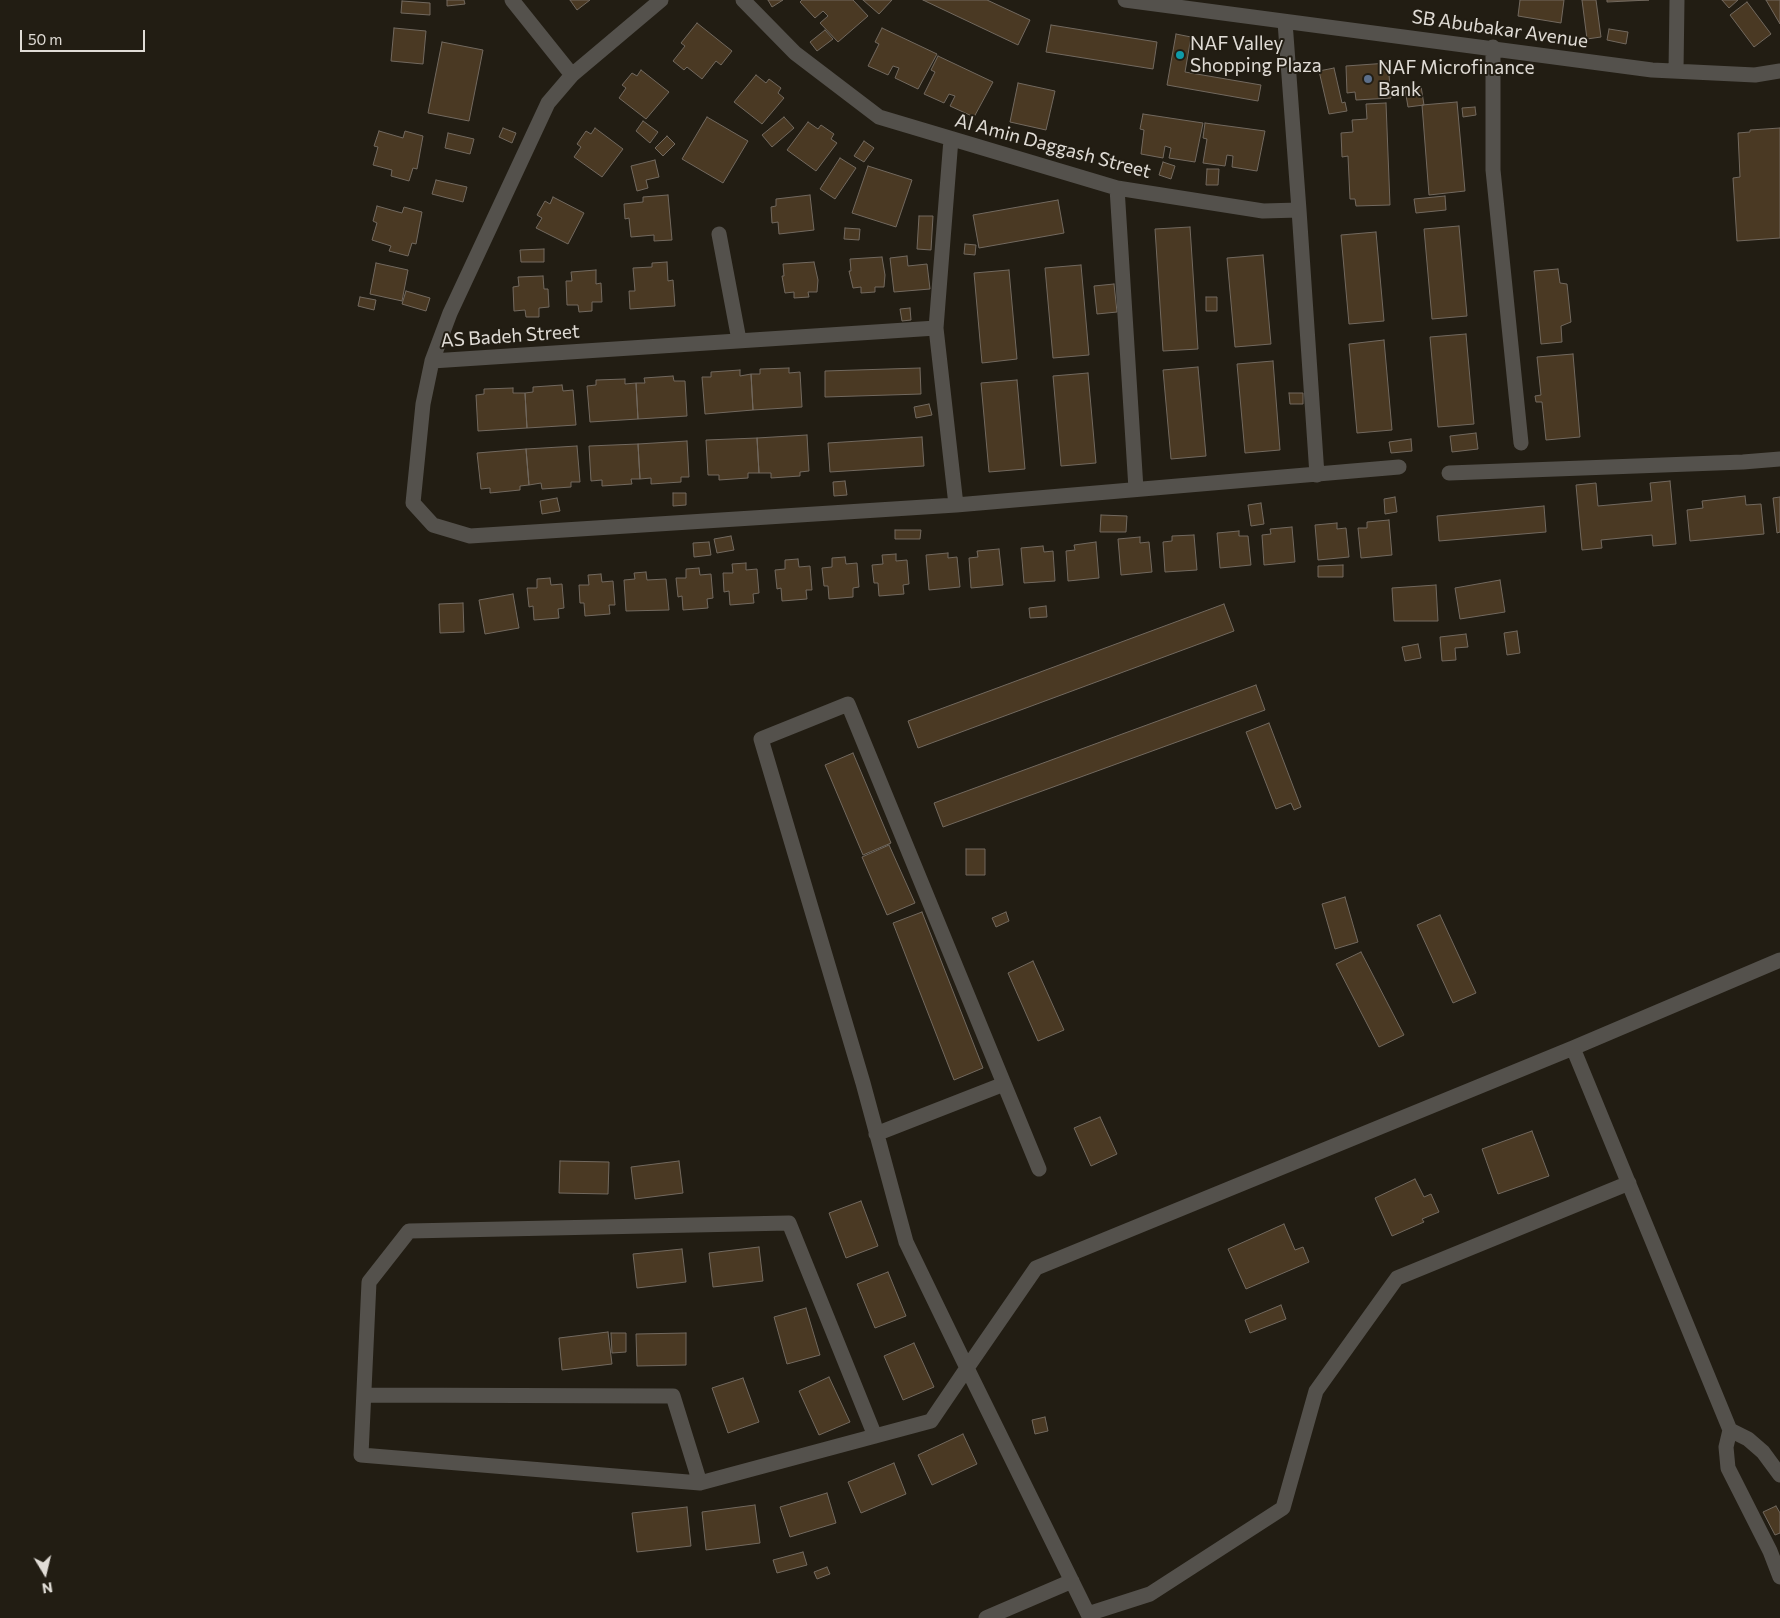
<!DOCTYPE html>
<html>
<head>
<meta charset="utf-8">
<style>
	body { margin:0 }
	#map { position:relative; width:1780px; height:1618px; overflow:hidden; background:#221d13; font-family:Commissioner,sans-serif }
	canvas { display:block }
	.north { position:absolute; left:20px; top:1548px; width:50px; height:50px; -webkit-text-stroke:4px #221d13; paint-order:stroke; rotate:171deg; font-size:14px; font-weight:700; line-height:20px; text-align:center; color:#e0dcd6 }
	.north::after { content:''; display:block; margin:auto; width:18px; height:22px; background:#e0dcd6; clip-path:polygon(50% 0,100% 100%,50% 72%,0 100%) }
	.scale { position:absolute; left:20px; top:30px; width:125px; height:22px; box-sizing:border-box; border:2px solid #e0dcd6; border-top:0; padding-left:6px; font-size:15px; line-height:18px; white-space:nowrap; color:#e0dcd6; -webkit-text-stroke:4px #221d13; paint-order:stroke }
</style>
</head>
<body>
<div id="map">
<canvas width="1780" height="1618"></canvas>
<div class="north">N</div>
<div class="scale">50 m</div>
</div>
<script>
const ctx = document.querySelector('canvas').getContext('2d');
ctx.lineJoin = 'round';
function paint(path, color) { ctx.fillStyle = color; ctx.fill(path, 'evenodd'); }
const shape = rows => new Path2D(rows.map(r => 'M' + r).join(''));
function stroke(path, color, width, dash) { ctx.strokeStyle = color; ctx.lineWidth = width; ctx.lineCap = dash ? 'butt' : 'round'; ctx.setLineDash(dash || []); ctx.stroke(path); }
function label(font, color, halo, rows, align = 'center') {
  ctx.font = font + ' Commissioner,sans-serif'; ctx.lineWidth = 4; ctx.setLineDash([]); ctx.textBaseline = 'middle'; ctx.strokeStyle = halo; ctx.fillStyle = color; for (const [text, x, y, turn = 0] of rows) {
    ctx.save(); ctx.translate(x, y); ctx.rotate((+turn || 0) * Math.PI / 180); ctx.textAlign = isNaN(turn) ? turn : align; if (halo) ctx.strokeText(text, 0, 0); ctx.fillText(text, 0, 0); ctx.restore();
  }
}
const building = shape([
	[447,0,464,0,465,4,447,6,447,0],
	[570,0,590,0,577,10,570,0],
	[768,0,783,0,772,7,768,0],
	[802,0,853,0,868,16,838,42,820,23,828,16,823,11,815,18,800,2,802,0],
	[863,0,892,0,879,14,863,0],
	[923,0,987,0,1030,20,1018,45,923,0],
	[1520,0,1564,0,1561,23,1518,16,1520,0],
	[1582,0,1596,0,1601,37,1587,39,1582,0],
	[1607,0,1649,0,1607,2,1607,0],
	[1722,0,1738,0,1729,8,1722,0],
	[1766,0,1780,0,1780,24,1766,0],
	[402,1,430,3,430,15,401,13,402,1],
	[1747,2,1771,34,1754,47,1730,15,1747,2],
	[697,23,732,51,721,65,716,61,702,79,687,67,684,70,673,61,685,46,681,43,697,23],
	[1051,25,1157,42,1153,69,1046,52,1051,25],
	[394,28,426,31,423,64,391,61,394,28],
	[882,28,937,54,918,89,895,78,899,68,893,66,888,75,868,66,879,44,875,42,882,28],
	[1609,29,1628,32,1626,44,1607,40,1609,29],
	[825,30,833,39,817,51,810,42,825,30],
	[1176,34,1191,37,1185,72,1261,85,1258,101,1167,85,1176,34],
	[442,42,483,50,469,121,428,113,442,42],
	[938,56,993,82,974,117,950,106,955,96,949,94,944,103,924,94,935,72,931,70,938,56],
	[1388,63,1391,98,1356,100,1355,92,1347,93,1346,66,1388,63],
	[1334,68,1342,103,1345,102,1347,111,1329,114,1319,71,1334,68],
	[641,70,669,92,646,119,619,98,626,88,622,85,632,73,637,76,641,70],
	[756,75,766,83,769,79,781,88,778,93,784,98,762,124,734,102,756,75],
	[1018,83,1055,91,1046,130,1010,122,1018,83],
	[1421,86,1424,105,1408,107,1405,89,1421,86],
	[1457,102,1465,191,1429,195,1422,105,1457,102],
	[1386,103,1390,205,1356,206,1355,199,1350,199,1348,156,1342,157,1341,133,1353,132,1352,120,1367,119,1366,104,1386,103],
	[1475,107,1476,115,1463,117,1462,108,1475,107],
	[1143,114,1203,123,1195,162,1169,158,1171,148,1165,146,1163,158,1141,154,1144,130,1140,129,1143,114],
	[707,117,748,141,723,183,682,159,707,117],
	[784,117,794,128,772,147,762,135,784,117],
	[643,121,658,132,650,143,636,131,643,121],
	[808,122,818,129,821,125,834,134,831,139,837,143,816,171,787,150,808,122],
	[1205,123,1265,131,1257,171,1232,167,1233,156,1227,155,1225,166,1203,163,1207,139,1203,138,1205,123],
	[503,128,516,133,512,143,499,137,503,128],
	[595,128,623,149,602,177,574,157,581,147,577,144,586,131,591,134,595,128],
	[1780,128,1780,238,1737,241,1733,178,1740,177,1738,133,1750,132,1750,130,1780,128],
	[379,131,403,138,405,131,423,136,417,169,413,168,409,181,391,176,392,170,373,165,378,147,374,146,379,131],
	[448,133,474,139,470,154,445,148,448,133],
	[667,136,675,144,663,156,655,148,667,136],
	[864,141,874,148,864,162,854,156,864,141],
	[840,158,856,168,835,199,820,189,840,158],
	[655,160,659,177,646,180,648,188,637,191,631,166,655,160],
	[1163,162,1175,166,1171,179,1159,175,1163,162],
	[868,166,912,180,896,227,852,213,868,166],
	[1207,169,1219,169,1218,185,1206,185,1207,169],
	[436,180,467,187,463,202,432,194,436,180],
	[668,195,672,240,654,241,654,235,631,237,629,218,625,219,624,204,643,202,643,197,668,195],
	[810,195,814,230,779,234,778,222,772,223,771,207,776,206,776,199,810,195],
	[1445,196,1446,210,1416,213,1414,199,1445,196],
	[553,197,584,213,568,244,536,228,542,218,537,215,545,201,550,204,553,197],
	[1058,200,1064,233,979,248,973,215,1058,200],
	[377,206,402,213,404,207,422,212,416,244,412,243,408,256,389,251,391,246,372,240,377,223,373,221,377,206],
	[919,216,933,216,931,250,917,249,919,216],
	[1459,226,1467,316,1432,319,1424,229,1459,226],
	[1190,227,1198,349,1163,351,1155,229,1190,227],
	[845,228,860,229,859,240,844,239,845,228],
	[1376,232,1384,321,1349,324,1341,235,1376,232],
	[965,244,976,245,975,255,964,254,965,244],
	[544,249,544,262,521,262,520,250,544,249],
	[1263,255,1271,344,1235,347,1227,258,1263,255],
	[907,256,908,266,927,264,930,289,894,292,890,258,907,256],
	[882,257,885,275,884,287,875,287,875,292,861,293,861,287,853,288,849,271,851,271,850,259,882,257],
	[667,262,668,281,673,280,675,306,630,309,629,291,635,291,633,268,652,267,652,263,667,262],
	[814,262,818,280,817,292,808,292,809,297,794,298,794,292,785,293,782,276,784,276,783,264,814,262],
	[376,263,408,270,402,301,370,294,376,263],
	[1081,265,1089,355,1053,358,1045,268,1081,265],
	[1558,269,1560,283,1567,284,1571,322,1561,326,1562,342,1541,344,1534,271,1558,269],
	[596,270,596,284,601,283,602,302,592,302,592,311,579,312,578,305,567,305,566,281,572,281,571,272,596,270],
	[1009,270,1017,359,982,363,974,273,1009,270],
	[543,276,544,289,548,289,549,307,539,308,539,317,526,317,525,310,514,311,513,287,519,286,518,277,543,276],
	[1114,284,1117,312,1097,314,1094,286,1114,284],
	[406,291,430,298,426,311,402,304,406,291],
	[360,297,376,300,374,310,358,306,360,297],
	[1206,297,1217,297,1217,311,1206,311,1206,297],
	[910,308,911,320,902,321,900,309,910,308],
	[1466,334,1474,424,1438,427,1430,337,1466,334],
	[1384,340,1392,430,1357,433,1349,344,1384,340],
	[1573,354,1580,437,1546,440,1542,402,1536,402,1535,396,1541,395,1537,357,1573,354],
	[1273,361,1280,450,1245,453,1237,364,1273,361],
	[1198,367,1206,456,1171,459,1163,370,1198,367],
	[789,368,789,373,800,372,802,407,753,410,751,374,760,374,760,369,789,368],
	[920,368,921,394,825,397,825,371,920,368],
	[740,370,740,376,751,374,753,410,705,414,702,377,711,377,711,372,740,370],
	[1088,373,1096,463,1061,466,1053,376,1088,373],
	[673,376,674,381,685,381,687,416,638,419,636,383,645,383,644,378,673,376],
	[625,379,625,384,636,383,638,419,590,422,587,386,596,385,596,380,625,379],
	[1017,380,1025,469,989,472,981,383,1017,380],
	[562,385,563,391,573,390,576,425,527,428,525,393,533,392,533,387,562,385],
	[513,388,513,393,525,393,527,428,478,431,476,395,484,394,484,389,513,388],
	[1289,393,1303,393,1303,404,1290,404,1289,393],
	[929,404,932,415,916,418,914,407,929,404],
	[1476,433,1478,449,1452,452,1450,436,1476,433],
	[807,435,809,471,800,472,800,476,771,478,771,473,759,473,757,438,807,435],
	[922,437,924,466,830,472,828,443,922,437],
	[757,438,759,473,748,473,748,478,719,480,719,475,708,475,706,440,757,438],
	[1411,439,1412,451,1391,453,1389,442,1411,439],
	[687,441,689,477,681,477,681,482,651,484,651,478,640,479,638,444,687,441],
	[638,444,640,479,631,479,632,484,602,486,602,480,591,481,589,446,638,444],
	[577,446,580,482,571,482,571,487,542,489,541,483,529,485,526,449,577,446],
	[526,449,529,485,520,486,520,490,490,493,490,488,481,489,477,453,526,449],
	[845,481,847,495,834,496,833,482,845,481],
	[1670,481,1676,544,1653,546,1652,535,1601,540,1602,548,1582,550,1576,485,1596,483,1598,506,1652,501,1650,483,1670,481],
	[673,493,686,493,686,505,673,506,673,493],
	[1745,496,1746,505,1761,504,1764,534,1690,541,1687,510,1703,508,1702,501,1745,496],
	[1395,497,1397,512,1385,514,1384,499,1395,497],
	[1780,497,1780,532,1777,533,1773,498,1780,497],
	[557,498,560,511,542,514,540,501,557,498],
	[1261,503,1264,524,1251,526,1248,505,1261,503],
	[1544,506,1546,532,1439,541,1437,516,1544,506],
	[1101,515,1127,516,1126,532,1100,532,1101,515],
	[1389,520,1392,555,1361,558,1358,528,1367,528,1367,522,1389,520],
	[1337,523,1337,529,1346,528,1349,557,1318,560,1315,525,1337,523],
	[1292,527,1295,562,1264,565,1262,535,1271,534,1270,529,1292,527],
	[895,530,921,530,920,539,895,539,895,530],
	[1239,531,1239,536,1248,536,1251,565,1220,568,1217,533,1239,531],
	[1194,535,1197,570,1165,572,1163,542,1172,541,1172,536,1194,535],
	[731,536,734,550,717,553,714,539,731,536],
	[1140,537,1140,543,1149,542,1152,572,1121,575,1118,539,1140,537],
	[709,542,711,555,694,557,693,543,709,542],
	[1096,542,1099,578,1068,581,1066,551,1075,550,1074,545,1096,542],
	[1043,546,1044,552,1053,551,1055,581,1024,583,1021,548,1043,546],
	[999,549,1003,585,971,588,969,558,978,557,977,551,999,549],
	[948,553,948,558,957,557,960,587,929,590,926,555,948,553],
	[896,554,896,561,907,560,909,584,903,585,904,594,879,596,878,583,874,583,872,565,883,564,882,555,896,554],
	[845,557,846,564,857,563,859,587,853,588,853,597,829,599,828,586,824,586,822,568,832,567,832,558,845,557],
	[798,559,799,567,810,566,812,590,806,590,807,599,782,601,781,588,777,589,775,570,785,569,785,560,798,559],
	[746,563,746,570,757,569,759,593,753,594,754,603,730,605,729,591,724,592,723,573,733,573,732,564,746,563],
	[1343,565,1343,577,1318,577,1318,566,1343,565],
	[699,568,700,575,711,574,713,598,707,599,708,608,683,610,682,596,678,597,676,578,686,578,686,569,699,568],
	[646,572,647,580,666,579,669,610,626,611,624,580,635,579,634,573,646,572],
	[601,574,602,582,613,581,615,605,609,605,610,614,585,616,584,603,580,603,579,585,589,585,588,575,601,574],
	[550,578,551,585,562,584,564,608,558,609,559,618,534,620,533,606,529,607,527,588,537,588,537,579,550,578],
	[1500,580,1505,612,1460,619,1455,588,1500,580],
	[1436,585,1438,621,1394,621,1392,588,1436,585],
	[513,594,519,628,485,634,479,600,513,594],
	[463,603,464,632,440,633,439,604,463,603],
	[1224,604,1234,631,918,748,908,721,1224,604],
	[1046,606,1047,617,1030,618,1029,608,1046,606],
	[1517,631,1520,653,1507,655,1504,633,1517,631],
	[1466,634,1468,647,1455,648,1456,660,1442,661,1440,637,1466,634],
	[1418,644,1421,658,1405,661,1402,647,1418,644],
	[1256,685,1265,710,943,827,934,803,1256,685],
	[1269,723,1301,807,1294,810,1291,803,1276,809,1246,732,1269,723],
	[853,753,891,843,863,855,825,765,853,753],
	[889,845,915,903,887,915,862,857,889,845],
	[966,849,985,849,985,875,966,875,966,849],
	[1345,897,1358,942,1335,949,1322,904,1345,897],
	[922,912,983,1068,954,1080,893,923,922,912],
	[1006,912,1009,921,996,927,992,918,1006,912],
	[1440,915,1476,993,1453,1003,1417,925,1440,915],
	[1361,952,1404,1035,1379,1047,1336,964,1361,952],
	[1033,961,1064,1030,1038,1041,1008,973,1033,961],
	[1100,1117,1117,1154,1091,1166,1074,1128,1100,1117],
	[1532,1131,1549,1176,1498,1194,1482,1149,1532,1131],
	[560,1161,609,1162,608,1194,559,1193,560,1161],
	[679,1161,683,1193,635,1199,631,1167,679,1161],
	[1415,1179,1424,1197,1431,1194,1439,1212,1422,1219,1424,1222,1392,1236,1375,1198,1415,1179],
	[861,1201,878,1246,846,1258,829,1213,861,1201],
	[1284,1224,1295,1250,1303,1247,1309,1262,1246,1289,1228,1249,1284,1224],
	[759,1247,763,1281,713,1287,709,1253,759,1247],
	[682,1249,686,1282,637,1288,633,1254,682,1249],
	[888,1272,906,1316,875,1328,857,1284,888,1272],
	[1281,1305,1286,1319,1250,1333,1245,1320,1281,1305],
	[806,1308,820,1355,787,1364,774,1317,806,1308],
	[608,1332,612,1364,562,1370,559,1338,608,1332],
	[611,1333,626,1333,626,1352,612,1353,611,1333],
	[686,1333,686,1365,637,1366,636,1334,686,1333],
	[914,1343,934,1387,903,1400,884,1356,914,1343],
	[829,1377,850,1422,819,1435,799,1391,829,1377],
	[743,1378,759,1422,728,1433,712,1388,743,1378],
	[1045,1417,1048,1431,1035,1434,1032,1420,1045,1417],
	[963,1434,977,1464,932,1485,918,1455,963,1434],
	[894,1463,906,1494,861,1513,848,1482,894,1463],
	[827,1493,836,1523,790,1537,780,1507,827,1493],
	[755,1505,760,1543,706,1550,702,1512,755,1505],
	[1776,1506,1780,1513,1780,1533,1775,1535,1763,1512,1776,1506],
	[687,1507,691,1546,637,1552,632,1513,687,1507],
	[803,1552,807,1565,777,1573,773,1560,803,1552],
	[827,1567,830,1574,817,1579,814,1572,827,1567]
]);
paint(building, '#4a3923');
stroke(building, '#72695f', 1);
stroke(shape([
	[512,0,572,75],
	[661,0,572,75,548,103,450,313,432,361,936,328],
	[743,0,795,53,879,117,1117,188,1263,211,1299,210,1285,22],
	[1125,0,1652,70,1755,75,1780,71],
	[1493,47,1493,170,1521,443],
	[1676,71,1677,0],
	[951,139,936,328,956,505,1399,467],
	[1117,188,1136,489],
	[1299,210,1317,475],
	[719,234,739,340],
	[432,361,423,404,413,503,433,525,470,536,956,505],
	[1449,473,1743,462,1780,459],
	[1573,1048,1730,1430,1726,1447,1728,1468,1770,1551,1780,1577],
	[876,1134,1004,1084],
	[364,1395,673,1396,700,1483],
	[1730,1430,1748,1439,1763,1452,1780,1475],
	[875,1436,789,1223,409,1231,369,1282,361,1455,700,1483,931,1421,967,1368,906,1242,863,1083,761,739,848,704,1039,1169],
	[1088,1614,1150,1594,1283,1508,1316,1391,1397,1278,1629,1183],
	[986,1618,1072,1581],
	[1090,1618,967,1368,1036,1268,1573,1048,1780,960]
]), '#54514c', 15);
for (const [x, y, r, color] of [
	[1180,55,5,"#0f9aa8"],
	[1368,79,5,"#5c6f8a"]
]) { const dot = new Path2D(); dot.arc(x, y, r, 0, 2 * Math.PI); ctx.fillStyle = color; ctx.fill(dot); stroke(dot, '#221d13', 2); }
label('19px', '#e0dcd6', '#221d13', [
	["SB Abubakar Avenue",1500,29,8],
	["Al Amin Daggash Street",1053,146,15],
	["AS Badeh Street",510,336,-4]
]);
label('19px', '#e0dcd6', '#221d13', [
	["NAF Valley",1190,44],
	["Shopping Plaza",1190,66],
	["NAF Microfinance",1378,68],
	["Bank",1378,90]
], 'left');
</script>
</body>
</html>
